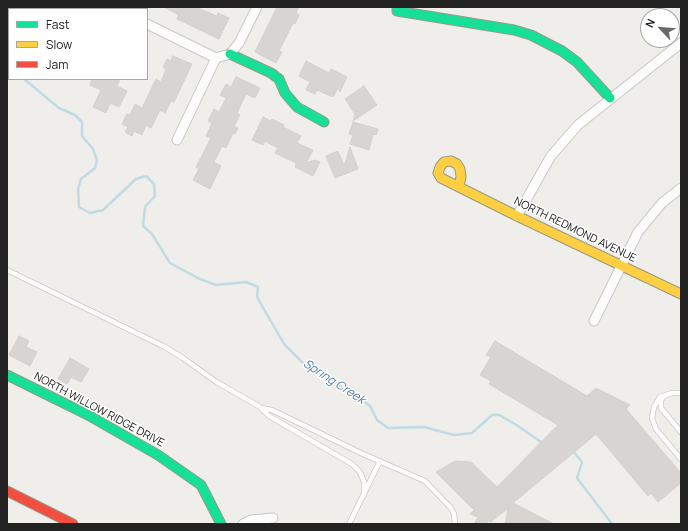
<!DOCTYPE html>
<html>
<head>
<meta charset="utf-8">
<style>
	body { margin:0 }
	#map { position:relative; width:688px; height:531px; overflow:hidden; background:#f0eeeb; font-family:Manrope,sans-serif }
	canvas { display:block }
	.frame { position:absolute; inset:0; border:8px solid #222; pointer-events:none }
	.legend { position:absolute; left:8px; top:8px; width:140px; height:72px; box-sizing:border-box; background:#fff; border:1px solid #a7a7a7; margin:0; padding:5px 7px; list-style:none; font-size:12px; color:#222 }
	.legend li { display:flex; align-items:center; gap:8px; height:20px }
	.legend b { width:20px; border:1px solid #a7a7a7 }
	.north { position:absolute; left:640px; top:8px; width:40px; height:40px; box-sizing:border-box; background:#fff; border:1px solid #a7a7a7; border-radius:50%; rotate:296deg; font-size:11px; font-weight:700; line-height:16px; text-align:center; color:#222 }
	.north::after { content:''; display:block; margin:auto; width:14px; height:18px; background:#6a6968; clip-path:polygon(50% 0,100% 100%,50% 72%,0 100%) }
</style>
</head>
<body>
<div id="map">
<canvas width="688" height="531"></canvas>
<div class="frame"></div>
<ul class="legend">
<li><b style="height:5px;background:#16e098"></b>Fast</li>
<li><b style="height:5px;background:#ffcf43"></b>Slow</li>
<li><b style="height:5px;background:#f24e42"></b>Jam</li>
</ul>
<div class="north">N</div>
</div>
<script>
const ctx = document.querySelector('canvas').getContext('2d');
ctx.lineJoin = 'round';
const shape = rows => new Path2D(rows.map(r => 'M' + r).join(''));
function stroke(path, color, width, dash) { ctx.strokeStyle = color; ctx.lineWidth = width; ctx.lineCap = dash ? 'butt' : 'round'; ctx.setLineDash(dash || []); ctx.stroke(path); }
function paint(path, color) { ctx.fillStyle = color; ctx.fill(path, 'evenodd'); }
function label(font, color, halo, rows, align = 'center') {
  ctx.font = font + ' Manrope,sans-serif'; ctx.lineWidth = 3; ctx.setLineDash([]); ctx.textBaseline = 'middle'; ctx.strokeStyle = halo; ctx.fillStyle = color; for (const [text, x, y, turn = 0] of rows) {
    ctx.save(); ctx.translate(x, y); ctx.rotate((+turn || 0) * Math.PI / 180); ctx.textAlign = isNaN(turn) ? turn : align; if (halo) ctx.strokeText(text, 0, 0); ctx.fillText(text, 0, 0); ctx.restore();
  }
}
stroke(shape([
	[24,79,59,108,75,115,82,122,82,136,93,149,97,160,95,168,81,179,78,189,79,207,90,213,103,210,136,179,146,176,154,184,155,196,145,207,143,226,152,234,170,263,200,279,216,285,246,282,258,287,257,297,284,344,302,362,352,393,370,406,377,420,388,428,424,427,454,435,472,433,492,415,499,415,515,424,541,442],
	[574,452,582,462,577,478,612,524]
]), '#bfdbe3', 2.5);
const building = shape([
	[164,7,195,7,217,16,218,13,229,18,219,39,177,19,179,15,164,7],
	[277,7,299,7,296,13,299,15,295,24,293,23,279,51,282,52,276,63,255,52,277,7],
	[173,56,192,64,174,102,171,101,165,113,160,110,151,128,146,125,142,135,134,131,132,136,125,132,128,127,122,124,127,114,130,115,135,104,142,108,156,79,161,82,166,69,163,67,167,59,171,61,173,56],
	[306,61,329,73,331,69,347,77,340,92,338,88,333,97,317,90,315,94,306,90,310,82,299,76,306,61],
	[236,77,260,88,255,98,246,94,237,113,240,115,234,126,238,128,235,134,233,133,226,148,222,146,214,162,221,166,210,189,193,180,199,169,196,167,211,138,206,136,212,123,208,121,214,109,219,112,226,98,220,95,226,84,231,87,236,77],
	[92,79,120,79,117,86,127,91,119,107,110,103,106,113,93,107,101,90,90,85,92,79],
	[364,86,377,105,353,121,355,114,345,99,364,86],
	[263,117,271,121,272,119,284,125,283,127,301,136,297,143,313,150,306,163,315,160,320,162,313,176,295,167,296,163,275,153,278,148,265,141,263,145,252,140,263,117],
	[353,122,378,129,376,135,373,134,369,150,350,144,353,135,349,134,353,122],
	[350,147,358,169,335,178,326,156,338,151,344,166,350,147],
	[19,336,29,341,26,347,37,352,30,366,9,355,19,336],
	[495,341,587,396,596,388,630,405,626,409,681,473,681,483,658,502,651,493,648,496,596,434,513,503,554,524,505,524,508,508,491,522,488,521,486,524,474,524,478,517,470,514,474,510,436,472,455,461,471,462,497,487,558,425,489,384,491,381,480,375,491,357,486,355,495,341],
	[70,358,89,369,81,382,71,377,67,384,58,379,70,358]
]);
paint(building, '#d7d4d2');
stroke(building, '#d3d0cc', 1);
const lane = shape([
	[7,13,9,14],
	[7,270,165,347,183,358,215,381,260,407,269,416,352,464,360,472,364,482,364,495],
	[681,393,672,393,660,397,654,407,652,418,656,429,681,459],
	[663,397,661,401,661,408,681,432],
	[261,408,272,410,363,454,425,481,451,508,454,514,455,524],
	[349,524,380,461]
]);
const street = shape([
	[147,24,216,58],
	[216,58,230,54,239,43,257,7],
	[177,140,216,58],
	[517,216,551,156,578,125,681,43],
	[594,321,638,232,662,203,681,188],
	[243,524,251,520,273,518]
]);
const fast = shape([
	[397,7,397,11,514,30,531,35,562,51,577,62,610,98],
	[7,42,9,38],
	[230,54,271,73,279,79,285,93,297,107,324,122],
	[7,375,88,415,158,455,201,485,221,524]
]);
const slow = shape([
	[459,186,461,177,460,169,457,164,451,161,444,162,440,167,438,173,441,178,517,216,681,294]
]);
const jam = shape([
	[24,9,25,7],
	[7,491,73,524]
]);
stroke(lane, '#c9c8c7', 6);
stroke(street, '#c9c8c7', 11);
stroke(fast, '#999a82', 11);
stroke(slow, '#999a82', 11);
stroke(jam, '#999a82', 11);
stroke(lane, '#fdfcfc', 4.5);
stroke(street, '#fdfcfc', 9);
stroke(fast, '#16e098', 9);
stroke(slow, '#ffcf43', 9);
stroke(jam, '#f24e42', 9);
label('11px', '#222', '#fff', [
	["NORTH REDMOND AVENUE",575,230,26],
	["NORTH WILLOW RIDGE DRIVE",99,410,28]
]);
label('italic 12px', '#4a7aab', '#fff', [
	["Spring Creek",334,382,33]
]);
</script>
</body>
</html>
